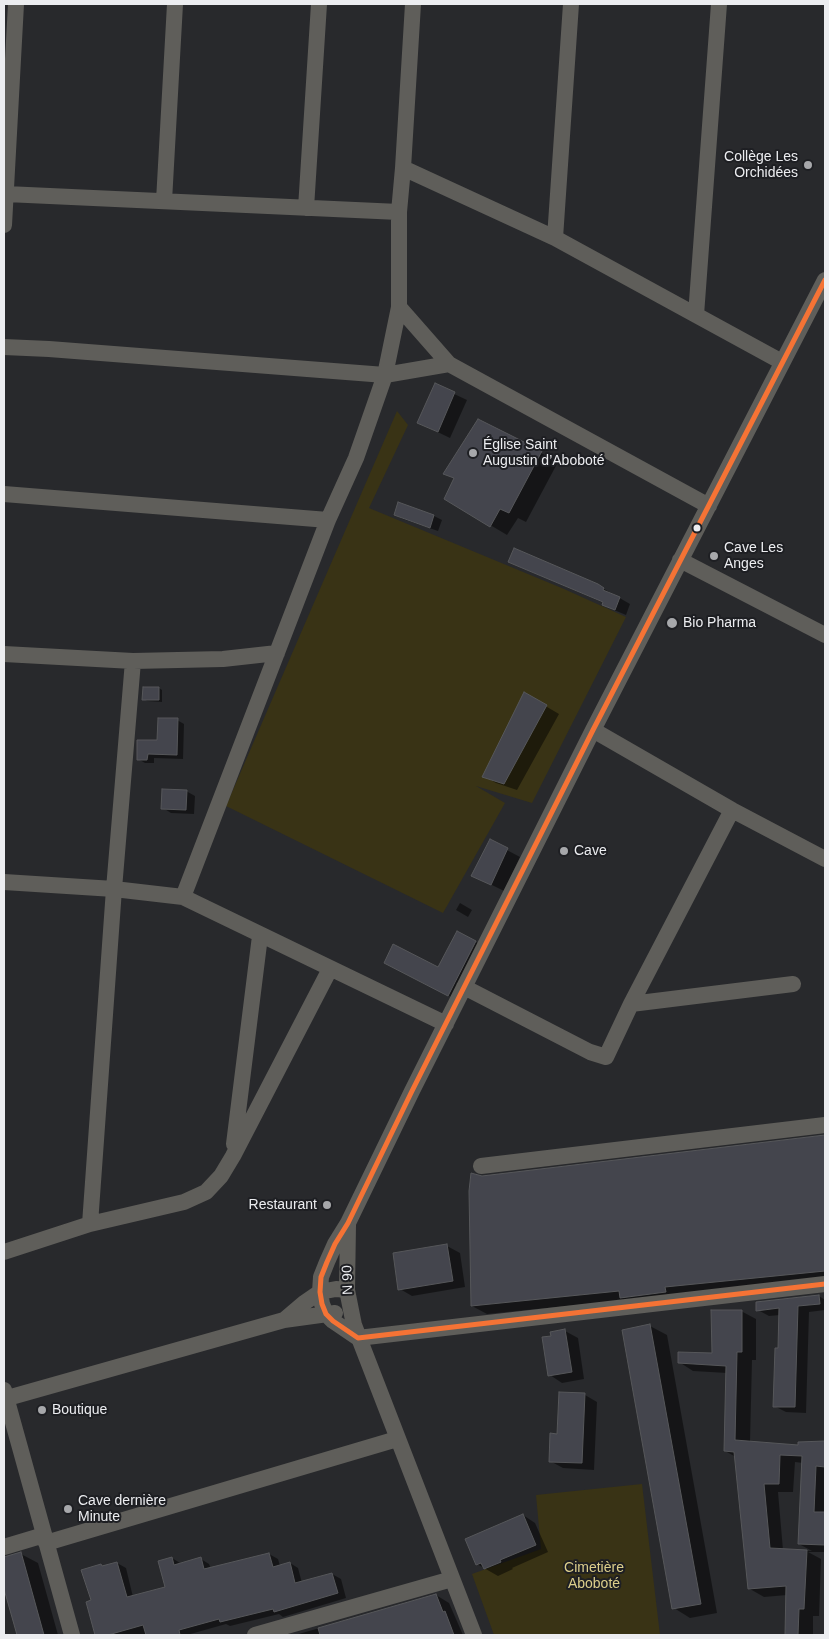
<!DOCTYPE html>
<html>
<head>
<meta charset="utf-8">
<style>
	body { margin:0 }
	#map { position:relative; width:829px; height:1639px; overflow:hidden; background:#28292c; font-family:Arial,sans-serif }
	canvas { display:block }
	.frame { position:absolute; inset:0; border:5px solid #ecedf0; pointer-events:none }
</style>
</head>
<body>
<div id="map">
<canvas width="829" height="1639"></canvas>
<div class="frame"></div>
</div>
<script>
const ctx = document.querySelector('canvas').getContext('2d');
ctx.lineJoin = 'round';
function paint(path, color) { ctx.fillStyle = color; ctx.fill(path, 'evenodd'); }
const shape = rows => new Path2D(rows.map(r => 'M' + r).join(''));
function stroke(path, color, width, dash) { ctx.strokeStyle = color; ctx.lineWidth = width; ctx.lineCap = dash ? 'butt' : 'round'; ctx.setLineDash(dash || []); ctx.stroke(path); }
function label(font, color, halo, rows, align = 'center') {
  ctx.font = font + ' Arial,sans-serif'; ctx.lineWidth = 4; ctx.setLineDash([]); ctx.textBaseline = 'middle'; ctx.strokeStyle = halo; ctx.fillStyle = color; for (const [text, x, y, turn = 0] of rows) {
    ctx.save(); ctx.translate(x, y); ctx.rotate((+turn || 0) * Math.PI / 180); ctx.textAlign = isNaN(turn) ? turn : align; if (halo) ctx.strokeText(text, 0, 0); ctx.fillText(text, 0, 0); ctx.restore();
  }
}
paint(shape([
	[397,411,408,425,369,508,564,589,626,617,532,803,476,786,505,803,443,913,226,806],
	[642,1484,660,1635,494,1635,472,1574,541,1549,536,1495]
]), '#393315');
paint(shape([
	[435,385,467,400,450,438,419,423],
	[541,453,558,462,526,522,518,518,507,535,445,498,455,479,445,473],
	[395,515,434,516,442,520,438,531,403,519],
	[510,561,597,585,630,604,626,615,614,610,604,604,604,603,520,567],
	[159,688,162,690,162,702,147,701,144,699],
	[525,694,559,714,517,790,496,783,484,776],
	[177,720,184,724,183,759,154,758,154,763,145,763,138,759,159,742],
	[186,791,195,796,194,814,171,813,163,808],
	[490,841,520,857,504,891,486,882],
	[460,903,472,910,468,917,456,910],
	[476,942,488,949,461,1002,398,970,439,968],
	[825,1135,825,1280,487,1314,472,1306,482,1177],
	[447,1246,460,1253,465,1287,412,1296,400,1289],
	[825,1295,825,1310,809,1312,806,1413,786,1412,774,1406,779,1349,780,1315,769,1316,758,1310,819,1296,825,1300],
	[741,1311,756,1319,756,1360,752,1360,750,1442,799,1446,824,1443,825,1411,825,1552,808,1552,821,1559,819,1616,813,1616,813,1635,786,1635,787,1595,764,1597,750,1589,736,1457,725,1451,727,1373,693,1371,679,1362,713,1355],
	[795,1462,803,1463,799,1544,812,1551,783,1550,778,1492,793,1492],
	[650,1326,667,1335,717,1613,690,1618,674,1608],
	[565,1331,578,1338,584,1379,562,1383,550,1375,552,1337],
	[585,1395,597,1402,594,1470,563,1468,550,1461,558,1435],
	[523,1515,535,1523,548,1552,512,1568,513,1569,498,1576,477,1564],
	[21,1554,38,1563,58,1635,18,1635,4,1584,4,1558],
	[269,1554,278,1559,280,1566,290,1563,298,1568,302,1583,332,1574,341,1579,346,1598,283,1617,279,1614,230,1626,226,1624,187,1635,96,1635,87,1603,92,1601,101,1565,104,1567,117,1563,126,1568,133,1597,167,1588,172,1558,180,1563,201,1559,209,1564,211,1569],
	[436,1595,449,1603,463,1635,295,1635]
]), '#0007');
const building = shape([
	[435,383,455,392,438,432,417,423,435,383],
	[478,419,542,451,509,513,500,509,490,527,444,499,454,478,443,474,478,419],
	[398,502,434,515,430,528,394,515,398,502],
	[514,548,598,584,604,588,603,590,620,597,615,610,602,605,603,602,508,562,514,548],
	[143,687,159,687,159,700,142,700,143,687],
	[524,692,547,705,504,784,482,777,524,692],
	[158,718,178,718,177,755,148,754,147,760,137,760,137,740,157,740,158,718],
	[162,789,187,790,186,810,161,809,162,789],
	[490,839,508,848,491,885,471,876,490,839],
	[457,931,476,941,448,996,384,963,393,944,438,967,457,931],
	[825,1135,825,1271,665,1287,666,1292,620,1298,619,1291,471,1306,469,1191,471,1173,482,1176,825,1135],
	[447,1244,453,1281,398,1290,393,1253,447,1244],
	[819,1295,820,1304,798,1306,795,1407,773,1407,775,1348,778,1348,779,1308,756,1311,756,1302,819,1295],
	[711,1310,742,1310,742,1352,737,1352,735,1440,798,1445,798,1442,825,1441,825,1467,816,1466,814,1512,825,1512,825,1545,798,1544,802,1456,780,1455,779,1484,764,1484,770,1548,807,1550,804,1609,799,1609,798,1635,785,1635,786,1586,748,1589,734,1452,724,1451,726,1366,678,1363,678,1352,712,1353,711,1310],
	[650,1324,701,1604,672,1609,622,1330,650,1324],
	[565,1329,572,1372,548,1376,542,1337,551,1336,550,1332,565,1329],
	[559,1392,585,1393,582,1463,549,1462,550,1433,557,1434,559,1392],
	[523,1514,536,1545,500,1560,501,1562,484,1569,481,1563,476,1565,465,1539,523,1514],
	[21,1552,44,1635,17,1635,4,1589,4,1557,21,1552],
	[269,1553,273,1567,290,1562,295,1583,332,1573,338,1593,274,1612,273,1609,220,1622,219,1619,179,1630,180,1635,146,1635,143,1625,108,1635,95,1635,86,1602,91,1600,81,1570,101,1564,102,1566,117,1562,127,1597,165,1587,158,1561,172,1557,174,1565,201,1557,204,1569,269,1553],
	[436,1594,443,1612,445,1611,454,1635,320,1635,318,1628,436,1594]
]);
paint(building, '#44454d');
stroke(building, '#56575a', 1);
stroke(shape([
	[403,168,555,238,782,362],
	[6,194,399,212],
	[164,201,175,4],
	[306,208,319,4],
	[4,225,16,4],
	[555,238,571,4],
	[825,280,593,730,412,1091,348,1223,335,1244,327,1262,321,1277,320,1292,322,1304,326,1314,333,1321,358,1338,825,1284],
	[399,307,449,364,709,506],
	[696,315,719,4],
	[4,347,49,349,385,375,449,364],
	[4,494,328,520],
	[680,560,825,635],
	[4,654,133,661,223,659,277,653],
	[593,730,732,810,825,859],
	[4,882,114,889,183,897,446,1024],
	[183,897,328,520,356,458,385,375,399,307,399,212,403,168,413,4],
	[464,987,590,1052,606,1057,631,1004,732,810],
	[631,1004,793,984],
	[234,1144,260,936],
	[481,1166,825,1125],
	[90,1224,114,889,133,661],
	[348,1225,347,1290,354,1325,474,1635],
	[4,1252,90,1224,184,1202,206,1192,221,1176,233,1156,330,969],
	[284,1320,304,1303,320,1292,336,1289,347,1290],
	[4,1390,72,1635],
	[4,1399,284,1320,335,1313],
	[46,1543,397,1439],
	[4,1547,44,1535],
	[255,1635,452,1579]
]), '#5f5e5a', 16);
stroke(shape([
	[825,280,593,730,412,1091,348,1223,335,1244,327,1262,321,1277,320,1292,322,1304,326,1314,333,1321,358,1338,825,1284]
]), '#f57335', 5);
for (const [x, y, r, color] of [
	[808,165,5,"#a7a8ab"],
	[473,453,5,"#a7a8ab"],
	[697,528,4.5,"#ecedf0"],
	[714,556,5,"#a7a8ab"],
	[672,623,6,"#a7a8ab"],
	[564,851,5,"#a7a8ab"],
	[327,1205,5,"#a7a8ab"],
	[42,1410,5,"#a7a8ab"],
	[68,1509,5,"#a7a8ab"]
]) { const dot = new Path2D(); dot.arc(x, y, r, 0, 2 * Math.PI); ctx.fillStyle = color; ctx.fill(dot); stroke(dot, '#1e1f23', 2); }
label('14px', '#ecedf0', '#1e1f23', [
	["Collège Les",798,157,"right"],
	["Orchidées",798,173,"right"],
	["Église Saint",483,445],
	["Augustin d’Aboboté",483,461],
	["Cave Les",724,548],
	["Anges",724,564],
	["Bio Pharma",683,623],
	["Cave",574,851],
	["Restaurant",317,1205,"right"],
	["Boutique",52,1410],
	["Cave dernière",78,1501],
	["Minute",78,1517]
], 'left');
label('14px', '#ecedf0', '#1e1f23', [
	["N 90",348,1280,-92]
]);
label('14px', '#dcce8b', '#1e1f23', [
	["Cimetière",594,1568],
	["Aboboté",594,1584]
]);
</script>
</body>
</html>
